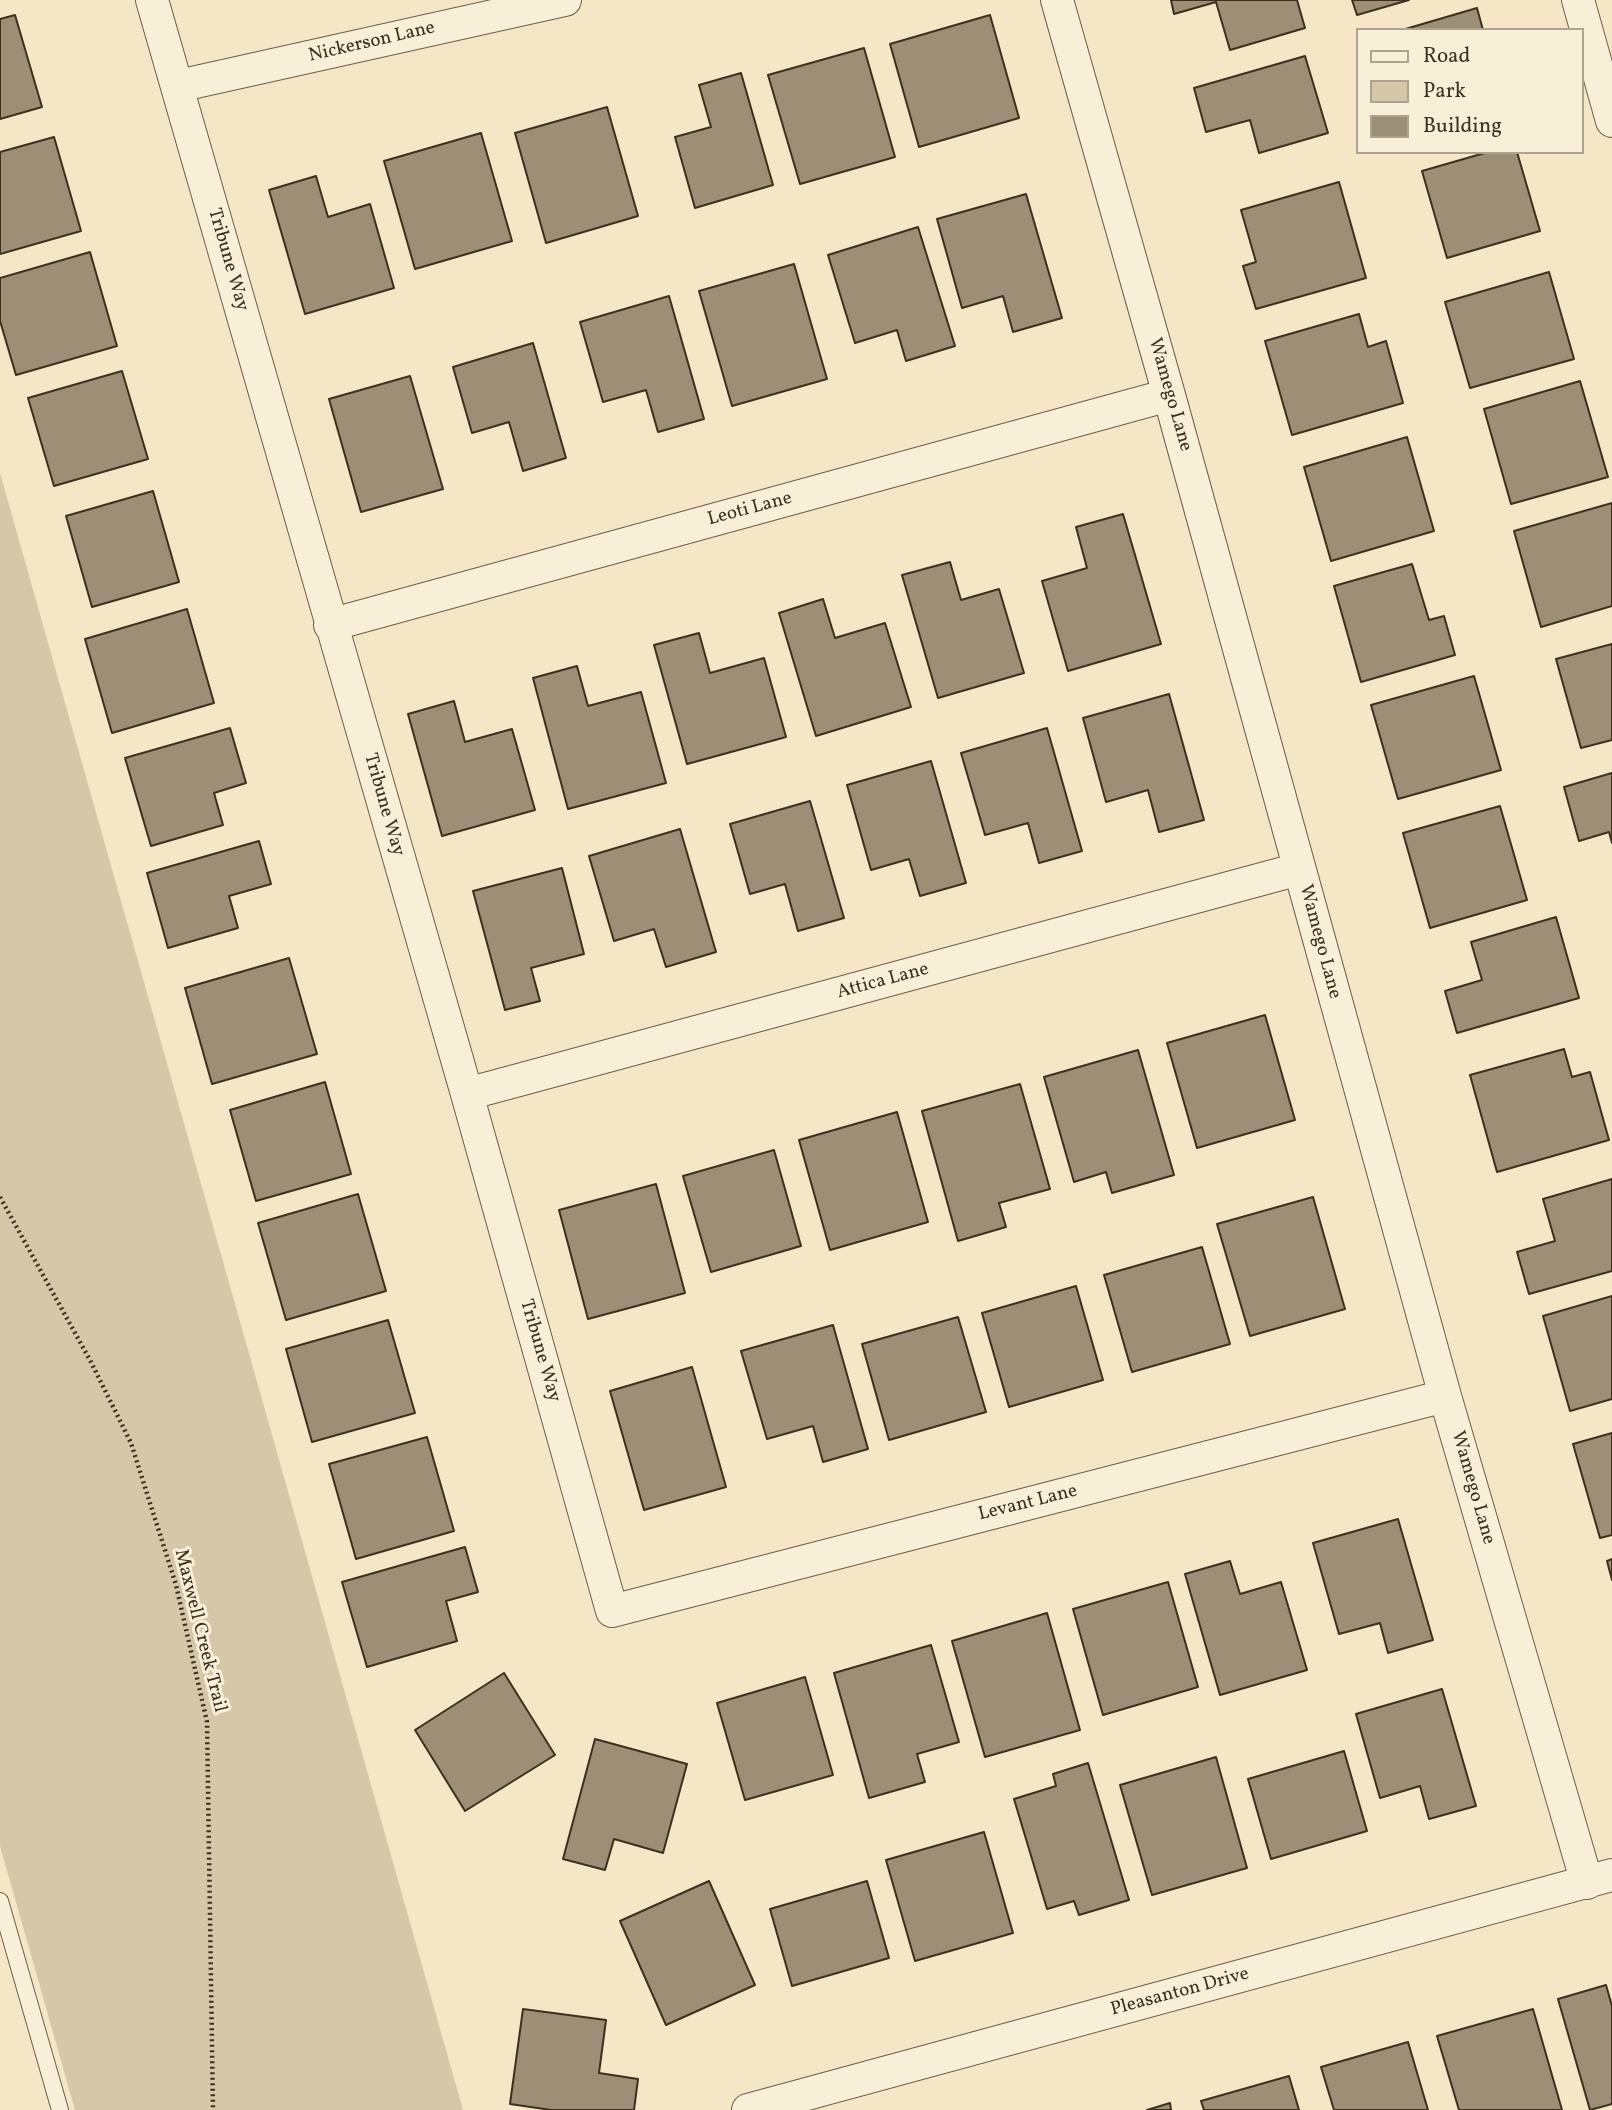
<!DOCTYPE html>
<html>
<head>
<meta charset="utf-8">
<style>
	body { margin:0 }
	#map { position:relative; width:1612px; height:2110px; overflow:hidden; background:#f5e6c5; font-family:Vollkorn,serif }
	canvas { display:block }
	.legend { position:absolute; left:1356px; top:28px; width:228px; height:126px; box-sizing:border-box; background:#f8efd9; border:2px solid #aea38e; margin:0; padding:9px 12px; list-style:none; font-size:21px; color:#3e301e }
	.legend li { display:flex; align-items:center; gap:14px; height:35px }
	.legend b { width:35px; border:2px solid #aea38e }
</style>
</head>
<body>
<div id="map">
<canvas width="1612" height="2110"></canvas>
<ul class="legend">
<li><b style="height:9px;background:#f8efd9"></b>Road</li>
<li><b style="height:19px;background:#d6c7a9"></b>Park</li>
<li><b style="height:19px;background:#9d8f75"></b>Building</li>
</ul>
</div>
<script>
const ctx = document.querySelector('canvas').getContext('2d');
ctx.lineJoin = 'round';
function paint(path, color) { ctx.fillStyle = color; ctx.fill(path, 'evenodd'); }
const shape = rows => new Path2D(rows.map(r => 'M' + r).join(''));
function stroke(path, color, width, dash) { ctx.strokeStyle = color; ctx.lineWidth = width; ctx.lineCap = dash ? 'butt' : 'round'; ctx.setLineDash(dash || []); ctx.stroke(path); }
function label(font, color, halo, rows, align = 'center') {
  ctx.font = font + ' Vollkorn,serif'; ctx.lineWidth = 6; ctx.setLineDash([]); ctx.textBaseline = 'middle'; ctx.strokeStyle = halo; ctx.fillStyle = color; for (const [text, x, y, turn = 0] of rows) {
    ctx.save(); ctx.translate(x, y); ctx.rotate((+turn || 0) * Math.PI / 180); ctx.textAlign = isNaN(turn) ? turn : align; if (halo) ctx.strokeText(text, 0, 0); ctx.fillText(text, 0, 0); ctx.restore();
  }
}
paint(shape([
	[0,473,463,2110,75,2110,0,1846]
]), '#d6c7a9');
const building = shape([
	[1171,0,1297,0,1305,28,1230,50,1216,2,1174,14,1171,0],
	[1352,0,1409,0,1357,15,1352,0],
	[1477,8,1483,30,1402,30,1477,8],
	[15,15,42,107,0,119,0,19,15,15],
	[990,15,1019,118,919,147,890,44,990,15],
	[864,48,895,157,800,184,768,75,864,48],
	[1305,56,1328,133,1259,153,1250,120,1206,132,1194,88,1305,56],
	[741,73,773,185,695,208,675,137,711,127,699,85,741,73],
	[607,107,638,216,546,243,515,133,607,107],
	[481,133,512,241,415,269,384,161,481,133],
	[54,137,81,231,0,254,0,152,54,137],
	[1488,152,1517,152,1540,231,1447,258,1422,171,1488,152],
	[316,176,328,217,370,204,394,288,305,314,269,190,316,176],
	[1339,182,1366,278,1256,309,1243,266,1256,262,1241,210,1339,182],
	[1026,194,1062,318,1013,332,1003,296,962,308,937,219,1026,194],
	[918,227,955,346,906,361,897,330,855,343,828,255,918,227],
	[90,252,117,346,16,375,0,321,0,278,90,252],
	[794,264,827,379,732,406,699,291,794,264],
	[1549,272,1574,359,1470,388,1445,302,1549,272],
	[669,296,704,419,658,432,646,390,603,402,580,322,669,296],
	[1359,314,1368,347,1386,341,1403,403,1292,435,1265,341,1359,314],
	[533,343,566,458,523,471,509,422,472,433,453,367,533,343],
	[122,371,148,459,54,486,28,398,122,371],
	[410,376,443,489,361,512,329,399,410,376],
	[1580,381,1608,477,1511,504,1484,409,1580,381],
	[1407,437,1434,531,1331,561,1304,467,1407,437],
	[153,491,179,582,92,607,66,516,153,491],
	[1612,503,1612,606,1541,627,1514,531,1612,503],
	[1123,514,1161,644,1068,671,1042,581,1087,568,1076,527,1123,514],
	[950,562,961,600,999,589,1024,673,938,698,902,575,950,562],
	[1412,564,1429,620,1444,616,1455,655,1361,682,1334,586,1412,564],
	[823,599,835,638,885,623,911,707,816,736,779,613,823,599],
	[187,609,214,703,112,733,85,639,187,609],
	[699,633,710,673,764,658,786,737,687,764,654,645,699,633],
	[1612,644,1612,740,1581,748,1556,659,1612,644],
	[577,666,588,706,641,692,666,783,568,809,533,678,577,666],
	[1474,676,1501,770,1398,799,1371,705,1474,676],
	[1169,694,1204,820,1159,832,1148,790,1106,802,1083,718,1169,694],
	[454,701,465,742,512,729,535,810,442,836,408,714,454,701],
	[230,728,246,783,214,793,223,825,151,846,125,758,230,728],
	[1047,728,1082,851,1039,863,1028,823,985,835,961,753,1047,728],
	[931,761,966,883,920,896,909,859,871,870,847,785,931,761],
	[1612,773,1612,843,1609,832,1579,841,1564,787,1612,773],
	[810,801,844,918,798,931,785,884,750,894,730,824,810,801],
	[1500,806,1527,900,1430,928,1403,833,1500,806],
	[680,829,716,952,666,967,654,929,614,941,589,856,680,829],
	[259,841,271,884,229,896,238,928,168,948,147,873,259,841],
	[562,868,584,954,531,968,540,1001,505,1010,473,891,562,868],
	[1556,917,1579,998,1457,1033,1445,991,1482,980,1471,942,1556,917],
	[289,958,317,1054,212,1084,185,988,289,958],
	[1265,1015,1295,1120,1197,1148,1167,1043,1265,1015],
	[1564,1049,1572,1077,1590,1072,1609,1140,1497,1172,1470,1075,1564,1049],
	[1138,1050,1174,1175,1112,1193,1106,1172,1074,1182,1044,1077,1138,1050],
	[325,1082,351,1174,256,1201,230,1110,325,1082],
	[1020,1084,1050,1189,999,1203,1006,1227,958,1241,922,1111,1020,1084],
	[897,1112,928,1222,830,1250,799,1140,897,1112],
	[774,1150,801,1246,711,1272,683,1176,774,1150],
	[1612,1179,1612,1271,1529,1294,1517,1252,1555,1241,1543,1199,1612,1179],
	[656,1184,685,1293,588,1319,559,1210,656,1184],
	[358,1194,386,1291,286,1320,258,1223,358,1194],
	[1313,1197,1345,1309,1250,1336,1217,1224,1313,1197],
	[1202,1247,1230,1344,1132,1372,1104,1275,1202,1247],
	[1076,1286,1103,1380,1009,1407,982,1313,1076,1286],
	[1612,1296,1612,1399,1570,1411,1543,1316,1612,1296],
	[958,1317,986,1412,889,1440,862,1344,958,1317],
	[388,1320,415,1413,312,1442,286,1349,388,1320],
	[833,1325,868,1449,823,1462,813,1426,767,1439,741,1351,833,1325],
	[692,1367,726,1487,644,1510,610,1391,692,1367],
	[1612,1433,1612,1535,1600,1538,1573,1444,1612,1433],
	[427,1437,454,1531,356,1559,329,1464,427,1437],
	[1398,1519,1433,1640,1388,1653,1380,1623,1339,1634,1313,1543,1398,1519],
	[465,1547,478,1592,446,1601,457,1641,367,1667,342,1582,465,1547],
	[1612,1559,1612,1580,1607,1561,1612,1559],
	[1230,1561,1240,1594,1281,1582,1307,1670,1220,1695,1185,1574,1230,1561],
	[1168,1582,1198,1687,1103,1715,1073,1609,1168,1582],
	[1047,1613,1080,1730,985,1757,952,1641,1047,1613],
	[931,1645,959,1742,917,1754,925,1782,869,1798,834,1673,931,1645],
	[504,1673,555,1755,465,1811,415,1730,504,1673],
	[805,1677,833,1775,745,1800,717,1703,805,1677],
	[1442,1689,1476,1806,1429,1819,1420,1786,1380,1798,1356,1714,1442,1689],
	[595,1739,687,1764,663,1853,614,1839,605,1870,563,1859,595,1739],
	[1344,1751,1367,1831,1271,1859,1248,1779,1344,1751],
	[1216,1757,1247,1868,1152,1895,1120,1785,1216,1757],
	[1088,1763,1129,1900,1079,1915,1074,1901,1047,1909,1014,1799,1056,1786,1053,1774,1088,1763],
	[984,1832,1013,1933,915,1961,886,1860,984,1832],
	[709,1881,755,1985,666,2025,620,1921,709,1881],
	[867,1881,889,1958,792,1986,770,1909,867,1881],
	[1606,1985,1612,2006,1612,2104,1590,2110,1558,1999,1606,1985],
	[523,2009,606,2020,599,2073,638,2079,634,2110,551,2110,510,2104,523,2009],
	[1533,2009,1562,2110,1459,2110,1437,2036,1533,2009],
	[1408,2042,1428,2110,1334,2110,1321,2067,1408,2042],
	[1289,2076,1299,2110,1204,2110,1201,2101,1289,2076],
	[1170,2103,1171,2110,1147,2110,1170,2103]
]);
paint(building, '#9d8f75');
stroke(building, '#3e301e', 2);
const service = shape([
	[0,1901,60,2110]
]);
const minor = shape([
	[152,0,467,1094,612,1611,1445,1396],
	[1057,0,1169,395,1445,1396,1587,1883],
	[1578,0,1612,121],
	[178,86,565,0],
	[330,625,1169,395],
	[467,1094,1299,869],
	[748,2110,1612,1875]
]);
stroke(service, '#6c5e48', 18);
stroke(minor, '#6c5e48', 34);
stroke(shape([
	[0,1197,91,1362,131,1443,176,1585,207,1722,213,2110]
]), '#3e301e', 4.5, [2, 3.5]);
stroke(service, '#f8efd9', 16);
stroke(minor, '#f8efd9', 32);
label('19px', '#3e301e', '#f8efd9', [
	["Nickerson Lane",372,43,-13],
	["Tribune Way",227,260,74],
	["Wamego Lane",1169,395,74],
	["Leoti Lane",750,510,-15],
	["Tribune Way",383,805,74],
	["Wamego Lane",1319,942,75],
	["Attica Lane",883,982,-15],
	["Tribune Way",539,1351,74],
	["Wamego Lane",1472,1488,74],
	["Levant Lane",1028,1504,-14],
	["Maxwell Creek Trail",199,1631,76],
	["Pleasanton Drive",1180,1993,-15]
]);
</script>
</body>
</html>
